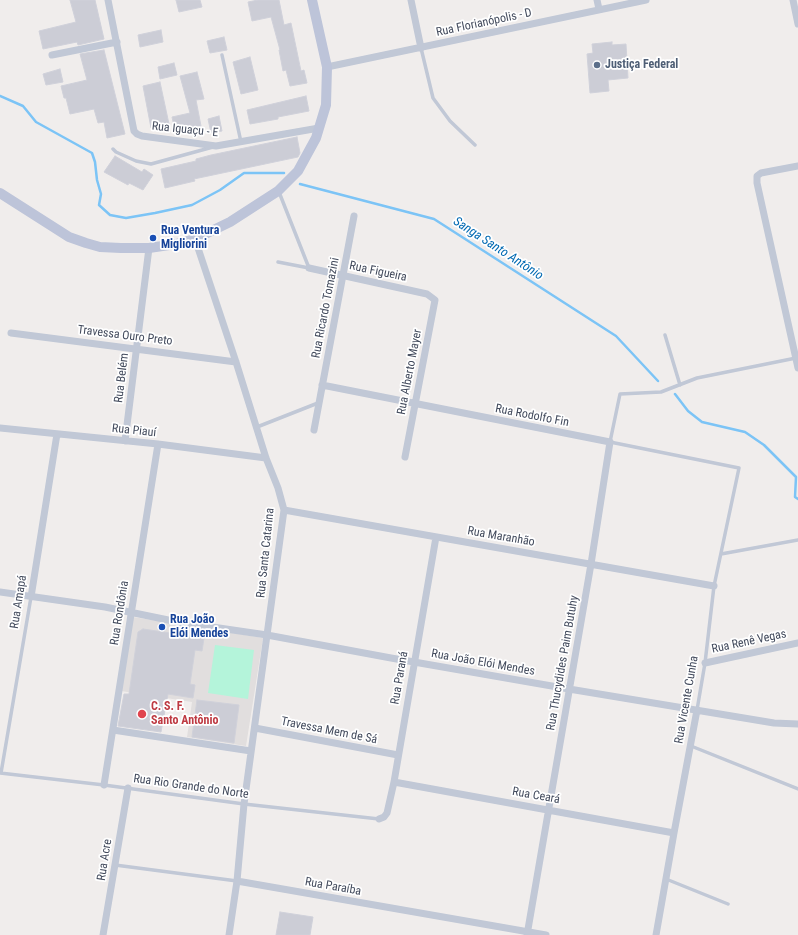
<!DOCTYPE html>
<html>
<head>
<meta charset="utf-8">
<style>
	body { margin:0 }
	canvas { display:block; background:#f0edec }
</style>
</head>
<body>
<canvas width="798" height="935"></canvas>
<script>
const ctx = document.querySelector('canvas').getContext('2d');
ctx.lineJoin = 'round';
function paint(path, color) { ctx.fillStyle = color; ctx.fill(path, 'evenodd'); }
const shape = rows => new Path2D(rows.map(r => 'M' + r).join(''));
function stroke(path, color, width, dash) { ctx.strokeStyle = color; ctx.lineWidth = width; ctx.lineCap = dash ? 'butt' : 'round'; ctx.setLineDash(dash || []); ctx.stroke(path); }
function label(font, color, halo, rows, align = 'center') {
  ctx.font = font + ' "Roboto Condensed",sans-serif'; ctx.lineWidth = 3.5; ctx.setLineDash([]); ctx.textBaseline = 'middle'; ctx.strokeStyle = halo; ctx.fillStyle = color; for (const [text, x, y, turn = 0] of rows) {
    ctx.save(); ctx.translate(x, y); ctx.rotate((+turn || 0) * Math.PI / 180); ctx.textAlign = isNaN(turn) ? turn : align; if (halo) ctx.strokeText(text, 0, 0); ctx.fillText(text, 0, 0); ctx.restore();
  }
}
paint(shape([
	[133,617,263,638,246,746,187,737,192,702,121,691]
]), '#e1dede');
paint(shape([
	[215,645,254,650,248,699,208,693]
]), '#b4f4da');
stroke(shape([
	[0,96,23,106,36,122,92,153,95,162,97,180,101,194,99,205,110,215,126,218,155,213,192,205,220,190,244,173,284,173],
	[300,184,434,219,616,336,658,381],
	[675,394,688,411,702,422,745,432,764,445,796,477,795,497,798,499]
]), '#7cc4f6', 2.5);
const building = shape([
	[70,0,95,0,104,39,78,45,77,42,43,49,39,31,76,22,70,0],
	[176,0,200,0,202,7,179,12,176,0],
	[258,0,279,0,284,25,291,23,301,71,304,70,307,83,290,86,286,70,283,71,279,50,280,50,271,17,252,21,248,2,258,0],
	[161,30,163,42,140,47,138,35,161,30],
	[224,37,227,50,210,53,207,41,224,37],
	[612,42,612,45,626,44,628,78,608,80,609,91,590,93,587,54,593,53,592,44,612,42],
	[104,50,125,134,107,138,104,122,98,123,94,109,70,114,66,98,64,98,61,86,87,80,80,54,104,50],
	[250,57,258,90,241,94,233,62,250,57],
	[174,63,177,75,160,79,158,67,174,63],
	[60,69,63,82,46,85,43,74,60,69],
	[197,72,204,99,196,100,201,126,175,131,172,117,190,113,180,76,197,72],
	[160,82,169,124,151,128,143,86,160,82],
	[306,96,309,111,278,117,278,119,250,124,247,110,306,96],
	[219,116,222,131,211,133,208,119,219,116],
	[297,137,300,153,298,157,194,179,195,181,165,188,161,169,196,161,196,159,211,155,297,137],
	[115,156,142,172,144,169,153,175,143,190,129,183,128,185,104,172,115,156],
	[143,629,204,638,202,651,195,650,190,684,195,685,193,698,168,694,161,732,118,726,124,694,129,694,138,632,143,629],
	[197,700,239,705,234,743,192,737,197,700],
	[280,912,313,917,310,935,276,935,280,912]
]);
paint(building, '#cccdd6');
stroke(building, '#d0d1da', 1);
stroke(shape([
	[421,48,433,98,450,121,475,145],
	[222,55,241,142],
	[113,149,116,152,136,161,151,164,213,147],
	[279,192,309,268],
	[278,262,309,268],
	[665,335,680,385],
	[257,427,318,403],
	[721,554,798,540],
	[697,710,705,663,714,586,739,468,610,442,620,394,661,392,697,378,796,358],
	[691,746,798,789],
	[0,773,104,785,244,804,379,819],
	[1,773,31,597],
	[115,865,237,881],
	[666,879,728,904]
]), '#c1c8d6', 3.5);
stroke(shape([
	[108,0,134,131,137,134,142,136,216,146,319,128],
	[411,0,421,48],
	[597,0,599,9],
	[793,0,798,24],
	[52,55,117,42],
	[327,67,646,0],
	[798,166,761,173,757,176,757,183,798,368],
	[195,239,236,362,266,458,278,488,284,510,244,804,237,881,229,935],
	[309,268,427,294,435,300,405,457],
	[11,333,236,362],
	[322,385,610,442,591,564,527,935],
	[0,428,158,444,266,458],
	[314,430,354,216],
	[125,441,149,248],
	[284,510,714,586],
	[0,592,105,607,178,622,267,635,391,658,569,689,774,723,798,724],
	[31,597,57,434],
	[705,663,798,643],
	[255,728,398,755],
	[113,730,251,751],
	[394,782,674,833],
	[104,785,158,444],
	[379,819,384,817,387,813,394,782,436,537],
	[237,881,546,935],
	[103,935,128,788],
	[656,935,674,833,697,710]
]), '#c1c8d6', 7);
stroke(shape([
	[0,193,69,237,86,243,100,247,121,248,149,248,176,244,195,239,230,222,278,191,298,171,316,138,326,105,327,67,312,0]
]), '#bdc4d9', 10);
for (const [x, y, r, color] of [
	[597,65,4,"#5c6f8a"],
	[153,238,4,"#1a4fb4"],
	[162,627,4,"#1a4fb4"],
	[142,714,5,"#e0444e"]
]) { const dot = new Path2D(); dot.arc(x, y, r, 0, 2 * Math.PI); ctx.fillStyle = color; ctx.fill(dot); stroke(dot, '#fff', 1.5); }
label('12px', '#434b5d', '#fff', [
	["Rua Florianópolis - D",484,23,-12],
	["Rua Iguaçu - E",185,130,6],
	["Rua Figueira",378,272,12],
	["Rua Ricardo Tomazini",326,308,-79],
	["Travessa Ouro Preto",125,336,7],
	["Rua Alberto Mayer",410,372,-79],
	["Rua Belém",122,378,-83],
	["Rua Rodolfo Fin",532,416,11],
	["Rua Piauí",134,431,6],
	["Rua Maranhão",501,537,10],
	["Rua Santa Catarina",266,553,-84],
	["Rua Amapá",19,602,-81],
	["Rua Rondônia",120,613,-81],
	["Rua Renê Vegas",749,642,-12],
	["Rua João Elói Mendes",483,663,10],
	["Rua Thucydides Paim Butuhy",563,663,-80],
	["Rua Paraná",400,678,-80],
	["Rua Vicente Cunha",687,700,-80],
	["Travessa Mem de Sá",329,731,11],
	["Rua Rio Grande do Norte",191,787,8],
	["Rua Ceará",536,796,10],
	["Rua Acre",105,860,-81],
	["Rua Paraíba",333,887,10]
]);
label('bold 12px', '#4e5e75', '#fff', [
	["Justiça Federal",605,65]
], 'left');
label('bold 12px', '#164399', '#fff', [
	["Rua Ventura",161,231],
	["Migliorini",161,245],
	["Rua João",170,620],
	["Elói Mendes",170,634]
], 'left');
label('bold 12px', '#be3a42', '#fff', [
	["C. S. F.",151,707],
	["Santo Antônio",151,721]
], 'left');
label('italic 13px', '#0069b2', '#fff', [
	["Sanga Santo Antônio",498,249,33]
]);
</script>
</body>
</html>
